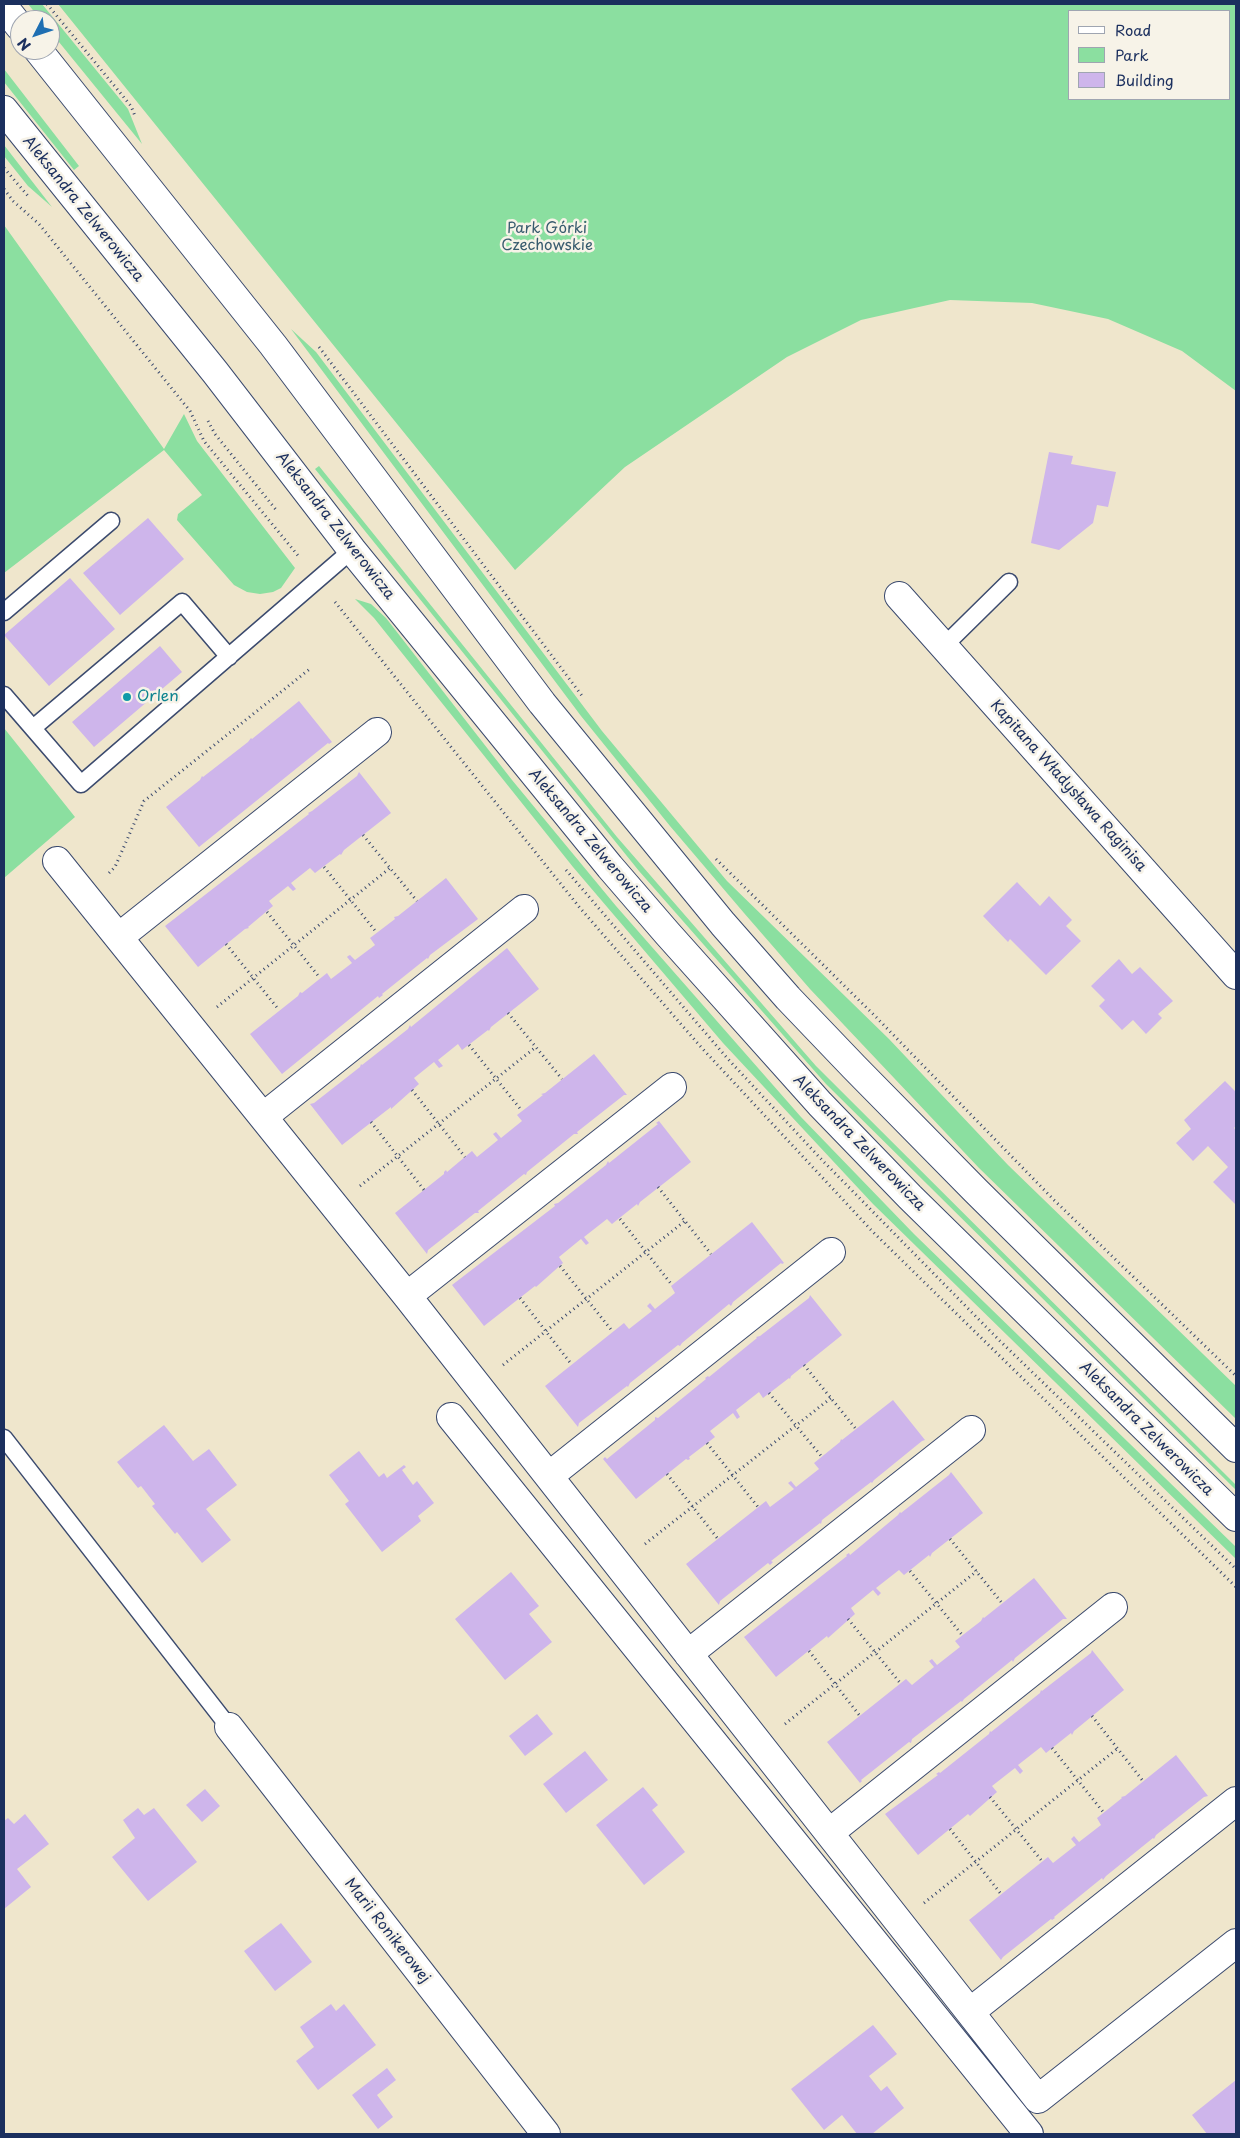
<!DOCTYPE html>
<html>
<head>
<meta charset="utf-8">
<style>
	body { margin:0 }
	#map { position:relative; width:1240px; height:2138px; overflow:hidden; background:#efe6cc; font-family:"Playpen Sans",sans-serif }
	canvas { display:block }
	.frame { position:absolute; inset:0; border:5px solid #1b2f5e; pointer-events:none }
	.legend { position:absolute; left:1068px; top:10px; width:162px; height:90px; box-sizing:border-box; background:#f7f3e8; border:1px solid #9fa5b1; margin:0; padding:6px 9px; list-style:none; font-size:15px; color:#1b2f5e }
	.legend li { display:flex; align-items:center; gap:10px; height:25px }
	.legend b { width:25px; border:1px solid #9fa5b1 }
	.north { position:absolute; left:10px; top:10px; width:50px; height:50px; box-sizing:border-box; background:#f7f3e8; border:1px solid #9fa5b1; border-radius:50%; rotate:229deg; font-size:14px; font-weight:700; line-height:20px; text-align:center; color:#1b2f5e }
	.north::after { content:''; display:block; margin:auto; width:18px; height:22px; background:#1f6fb2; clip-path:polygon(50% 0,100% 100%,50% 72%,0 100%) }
</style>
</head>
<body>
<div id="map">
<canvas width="1240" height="2138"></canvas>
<div class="frame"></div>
<ul class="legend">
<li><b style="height:6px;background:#fff"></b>Road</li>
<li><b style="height:14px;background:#8bdfa0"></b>Park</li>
<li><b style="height:14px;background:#ceb5eb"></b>Building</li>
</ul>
<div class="north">N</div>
</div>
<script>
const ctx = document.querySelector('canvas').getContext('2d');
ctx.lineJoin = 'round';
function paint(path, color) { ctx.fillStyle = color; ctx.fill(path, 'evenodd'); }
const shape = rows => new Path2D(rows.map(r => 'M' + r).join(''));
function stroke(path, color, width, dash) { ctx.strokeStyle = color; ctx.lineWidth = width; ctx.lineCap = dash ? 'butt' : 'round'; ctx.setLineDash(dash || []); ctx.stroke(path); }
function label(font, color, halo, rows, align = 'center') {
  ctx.font = font + ' "Playpen Sans",sans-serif'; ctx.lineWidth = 5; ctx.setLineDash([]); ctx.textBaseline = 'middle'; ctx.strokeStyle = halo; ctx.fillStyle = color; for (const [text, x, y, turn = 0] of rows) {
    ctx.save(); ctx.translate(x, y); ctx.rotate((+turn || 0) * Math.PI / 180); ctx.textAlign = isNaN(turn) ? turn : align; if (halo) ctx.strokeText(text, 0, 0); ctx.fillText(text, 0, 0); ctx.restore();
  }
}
paint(shape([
	[28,4,42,4,128,109,142,144,50,31,50,20,41,20],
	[58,4,1236,4,1236,391,1182,351,1108,319,1032,303,950,300,861,320,787,357,625,467,515,570],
	[1069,11,1229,11,1229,99,1069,99],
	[4,69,79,166,74,170,4,82],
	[4,145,52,207,28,186,4,156],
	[4,225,164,449,184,414,197,441,295,568,281,588,273,592,260,594,247,592,234,585,177,520,178,514,202,495,164,450,4,573],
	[291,329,316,352,602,731,727,881,889,1039,1008,1165,1236,1386,1236,1419,979,1168,810,989,744,913,670,826,581,716],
	[319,466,617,837,816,1066,1236,1485,1236,1490,826,1084,639,871,315,469],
	[355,599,371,604,386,618,512,780,616,906,801,1117,914,1234,1236,1547,1236,1559,873,1204,723,1043,573,867,374,618],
	[4,728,75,817,4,878]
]), '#8bdfa0');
paint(shape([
	[1049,452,1073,456,1071,464,1116,472,1108,507,1097,505,1093,523,1059,550,1031,543],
	[148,518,184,559,120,615,83,573],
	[70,578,115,629,49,686,4,635],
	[160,646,182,672,94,747,72,722],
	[299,701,332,742,329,744,328,743,199,847,166,807,200,780,202,776,203,777,248,742,251,738,252,739],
	[359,772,391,813,344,850,341,855,340,854,315,873,310,868,291,883,296,889,293,891,288,886,269,901,273,906,248,927,249,928,245,929,198,967,165,926,309,814,308,813,312,811,357,776],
	[446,878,478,919,430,955,428,959,427,958,382,994,383,995,379,998,378,996,282,1074,250,1034,298,996,300,992,302,993,327,973,331,979,352,963,347,957,348,956,350,955,355,960,375,945,370,938,395,919,394,917,398,916],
	[1017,882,1040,906,1049,896,1072,920,1066,926,1081,941,1046,975,1010,939,1008,942,983,916],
	[507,948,539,989,491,1027,489,1031,488,1030,462,1050,458,1044,438,1060,443,1066,439,1068,434,1062,414,1078,419,1084,391,1109,391,1107,342,1145,310,1104,314,1103,360,1067,361,1064,362,1065,408,1029,410,1025,411,1027],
	[1119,959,1132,974,1140,967,1173,1001,1158,1014,1162,1018,1146,1034,1133,1020,1122,1030,1099,1006,1105,1000,1091,986],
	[594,1054,627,1095,624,1095,577,1132,578,1134,574,1134,527,1172,526,1175,524,1174,478,1211,479,1213,475,1213,428,1250,427,1254,395,1213,444,1174,444,1172,446,1170,447,1172,472,1151,477,1157,498,1140,493,1134,496,1132,501,1138,522,1121,517,1115,543,1095,541,1094,545,1093],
	[1225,1081,1236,1092,1236,1126,1234,1128,1236,1130,1236,1205,1213,1182,1228,1167,1208,1146,1193,1161,1176,1143,1191,1129,1184,1120],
	[659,1121,691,1162,640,1202,638,1206,637,1204,612,1224,607,1219,584,1237,589,1243,586,1245,581,1239,559,1257,563,1263,536,1287,535,1286,484,1326,452,1285,555,1206,554,1204,558,1203,606,1165,608,1161,609,1163,658,1124,656,1123],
	[752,1222,784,1263,782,1264,781,1263,733,1302,731,1306,729,1304,682,1343,680,1346,678,1345,630,1383,628,1387,627,1386,579,1423,578,1427,545,1386,624,1323,629,1329,652,1311,647,1306,650,1303,655,1309,675,1293,671,1286],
	[810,1295,842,1335,791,1376,790,1379,789,1378,763,1398,759,1392,736,1410,740,1417,737,1419,733,1413,710,1431,715,1437,689,1457,690,1459,688,1460,686,1459,636,1499,603,1459,605,1457,607,1459,655,1420,655,1417,658,1418,706,1379,705,1378,708,1376,709,1377,757,1338,756,1337,760,1336,809,1298],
	[893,1400,925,1440,922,1441,874,1480,872,1483,871,1482,822,1520,821,1524,820,1523,771,1561,773,1562,770,1565,768,1563,720,1601,719,1605,686,1564,766,1501,770,1507,794,1489,788,1483,791,1481,796,1487,819,1469,814,1463,840,1442,841,1439,842,1440],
	[164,1425,193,1461,209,1449,237,1485,206,1509,231,1540,202,1563,177,1532,175,1534,152,1506,155,1504,141,1486,138,1488,117,1462],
	[359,1451,379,1477,384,1473,387,1478,404,1465,406,1467,402,1470,413,1485,417,1481,434,1503,418,1516,421,1521,382,1552,345,1504,349,1501,329,1475],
	[951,1472,983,1513,932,1553,930,1557,929,1555,904,1575,899,1570,876,1588,881,1593,878,1596,873,1590,851,1608,855,1614,828,1638,827,1636,776,1677,744,1637,847,1556,846,1555,849,1553,850,1555,898,1515,900,1512,901,1513,949,1475],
	[511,1572,539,1606,529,1614,552,1642,505,1680,455,1619],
	[1034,1578,1067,1619,1063,1619,1015,1658,1013,1662,1012,1660,964,1699,962,1702,961,1701,912,1739,911,1743,909,1742,861,1780,862,1781,860,1783,827,1742,906,1679,912,1685,934,1667,929,1661,932,1659,937,1665,960,1647,955,1641,981,1621,983,1617,984,1618],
	[1092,1650,1124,1690,1074,1731,1072,1735,1071,1733,1046,1753,1041,1747,1018,1765,1023,1771,1020,1774,1015,1768,992,1786,997,1792,970,1816,968,1814,918,1855,885,1814,938,1775,936,1774,939,1772,940,1773,989,1734,990,1731,991,1732,1040,1693,1041,1690,1042,1691,1091,1653],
	[537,1714,553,1734,525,1756,509,1736],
	[585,1751,608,1780,566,1813,543,1784],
	[1176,1755,1208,1796,1204,1797,1156,1835,1154,1839,1153,1838,1106,1876,1103,1880,1102,1878,1054,1917,1055,1918,1052,1920,1051,1919,1003,1957,1001,1960,969,1920,1048,1857,1053,1863,1076,1845,1071,1839,1074,1836,1079,1842,1101,1825,1097,1818,1122,1798,1121,1797,1125,1796],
	[643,1787,658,1805,652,1810,685,1852,644,1885,596,1825],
	[205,1789,220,1806,202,1822,186,1805],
	[138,1808,144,1815,154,1808,197,1862,148,1901,112,1857,135,1838,123,1820],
	[25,1814,49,1844,17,1869,31,1887,4,1909,4,1821,8,1818,14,1824],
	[281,1923,312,1962,275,1991,244,1951],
	[331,2004,336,2011,344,2004,376,2045,318,2090,296,2061,314,2047,300,2027],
	[873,2025,897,2054,869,2076,881,2091,887,2086,904,2108,872,2134,857,2134,842,2115,824,2130,791,2089],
	[387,2068,396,2080,377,2095,393,2117,378,2129,352,2095],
	[1236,2080,1236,2134,1207,2134,1192,2115]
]), '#ceb5eb');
const lane = shape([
	[4,612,111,521],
	[944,646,1009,582],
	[4,695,81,784,352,550],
	[33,728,182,602,229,657],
	[4,1438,229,1727]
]);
const street = shape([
	[899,596,1236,975],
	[57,861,407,1296,1038,2099,1236,1943],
	[119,937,377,732],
	[263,1117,524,909],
	[407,1296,672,1087],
	[451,1417,1029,2134],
	[549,1476,831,1252],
	[688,1654,971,1430],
	[229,1727,546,2134],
	[829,1833,1113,1607],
	[970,2012,1236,1801]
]);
const secondary = shape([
	[4,7,20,27],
	[38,50,273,345,542,703,723,924,788,998,854,1067,976,1191,1236,1448],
	[4,110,215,372,352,550,610,867,667,933,820,1104,910,1197,1236,1517]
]);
stroke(lane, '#3b4a6e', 19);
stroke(street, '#3b4a6e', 30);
stroke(secondary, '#3b4a6e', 30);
stroke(shape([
	[47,4,131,106,135,116],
	[4,168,28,196],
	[4,189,13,201,39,224,190,411,204,441,300,558],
	[319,347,583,697],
	[208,421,215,434,277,511],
	[335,602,580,908,700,1046,873,1232,1236,1587],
	[363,835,417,901],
	[716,859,875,1016,1054,1200,1236,1376],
	[324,867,377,933],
	[566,870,727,1058,822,1160,1000,1341,1236,1569],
	[109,873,115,867,144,801,311,668],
	[267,912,320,978],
	[226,944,279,1010],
	[217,1007,390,868],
	[508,1013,562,1079],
	[469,1045,522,1111],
	[412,1090,465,1157],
	[371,1122,424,1190],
	[360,1186,536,1047],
	[658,1187,711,1254],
	[620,1219,672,1285],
	[560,1266,613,1332],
	[520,1298,572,1365],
	[503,1365,685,1221],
	[804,1365,856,1429],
	[769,1393,822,1457],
	[707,1443,758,1507],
	[667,1474,718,1539],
	[950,1539,1002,1603],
	[645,1544,831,1398],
	[910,1571,963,1636],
	[848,1619,901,1684],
	[809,1651,860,1716],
	[1092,1716,1143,1781],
	[785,1724,977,1571],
	[1052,1748,1104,1813],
	[990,1797,1042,1861],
	[950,1829,1001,1894],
	[924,1903,1117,1749]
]), '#3b4a6e', 3, [1, 4]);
stroke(lane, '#fff', 16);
stroke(street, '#fff', 28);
stroke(secondary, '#fff', 28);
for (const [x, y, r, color] of [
	[127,697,5,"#0f9aa8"]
]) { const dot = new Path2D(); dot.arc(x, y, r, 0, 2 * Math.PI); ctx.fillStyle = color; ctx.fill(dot); stroke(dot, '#f7f3e8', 2); }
label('15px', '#1b2f5e', '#f7f3e8', [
	["Aleksandra Zelwerowicza",83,209,51],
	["Aleksandra Zelwerowicza",335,526,52],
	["Kapitana Władysława Raginisa",1068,786,48],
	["Aleksandra Zelwerowicza",590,841,50],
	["Aleksandra Zelwerowicza",859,1143,46],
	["Aleksandra Zelwerowicza",1146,1429,45],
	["Marii Ronikerowej",387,1931,52]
]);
label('15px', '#375b6e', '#f7f3e8', [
	["Park Górki",547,229],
	["Czechowskie",547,246]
]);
label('15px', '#0d838f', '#f7f3e8', [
	["Orlen",137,697]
], 'left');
</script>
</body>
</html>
